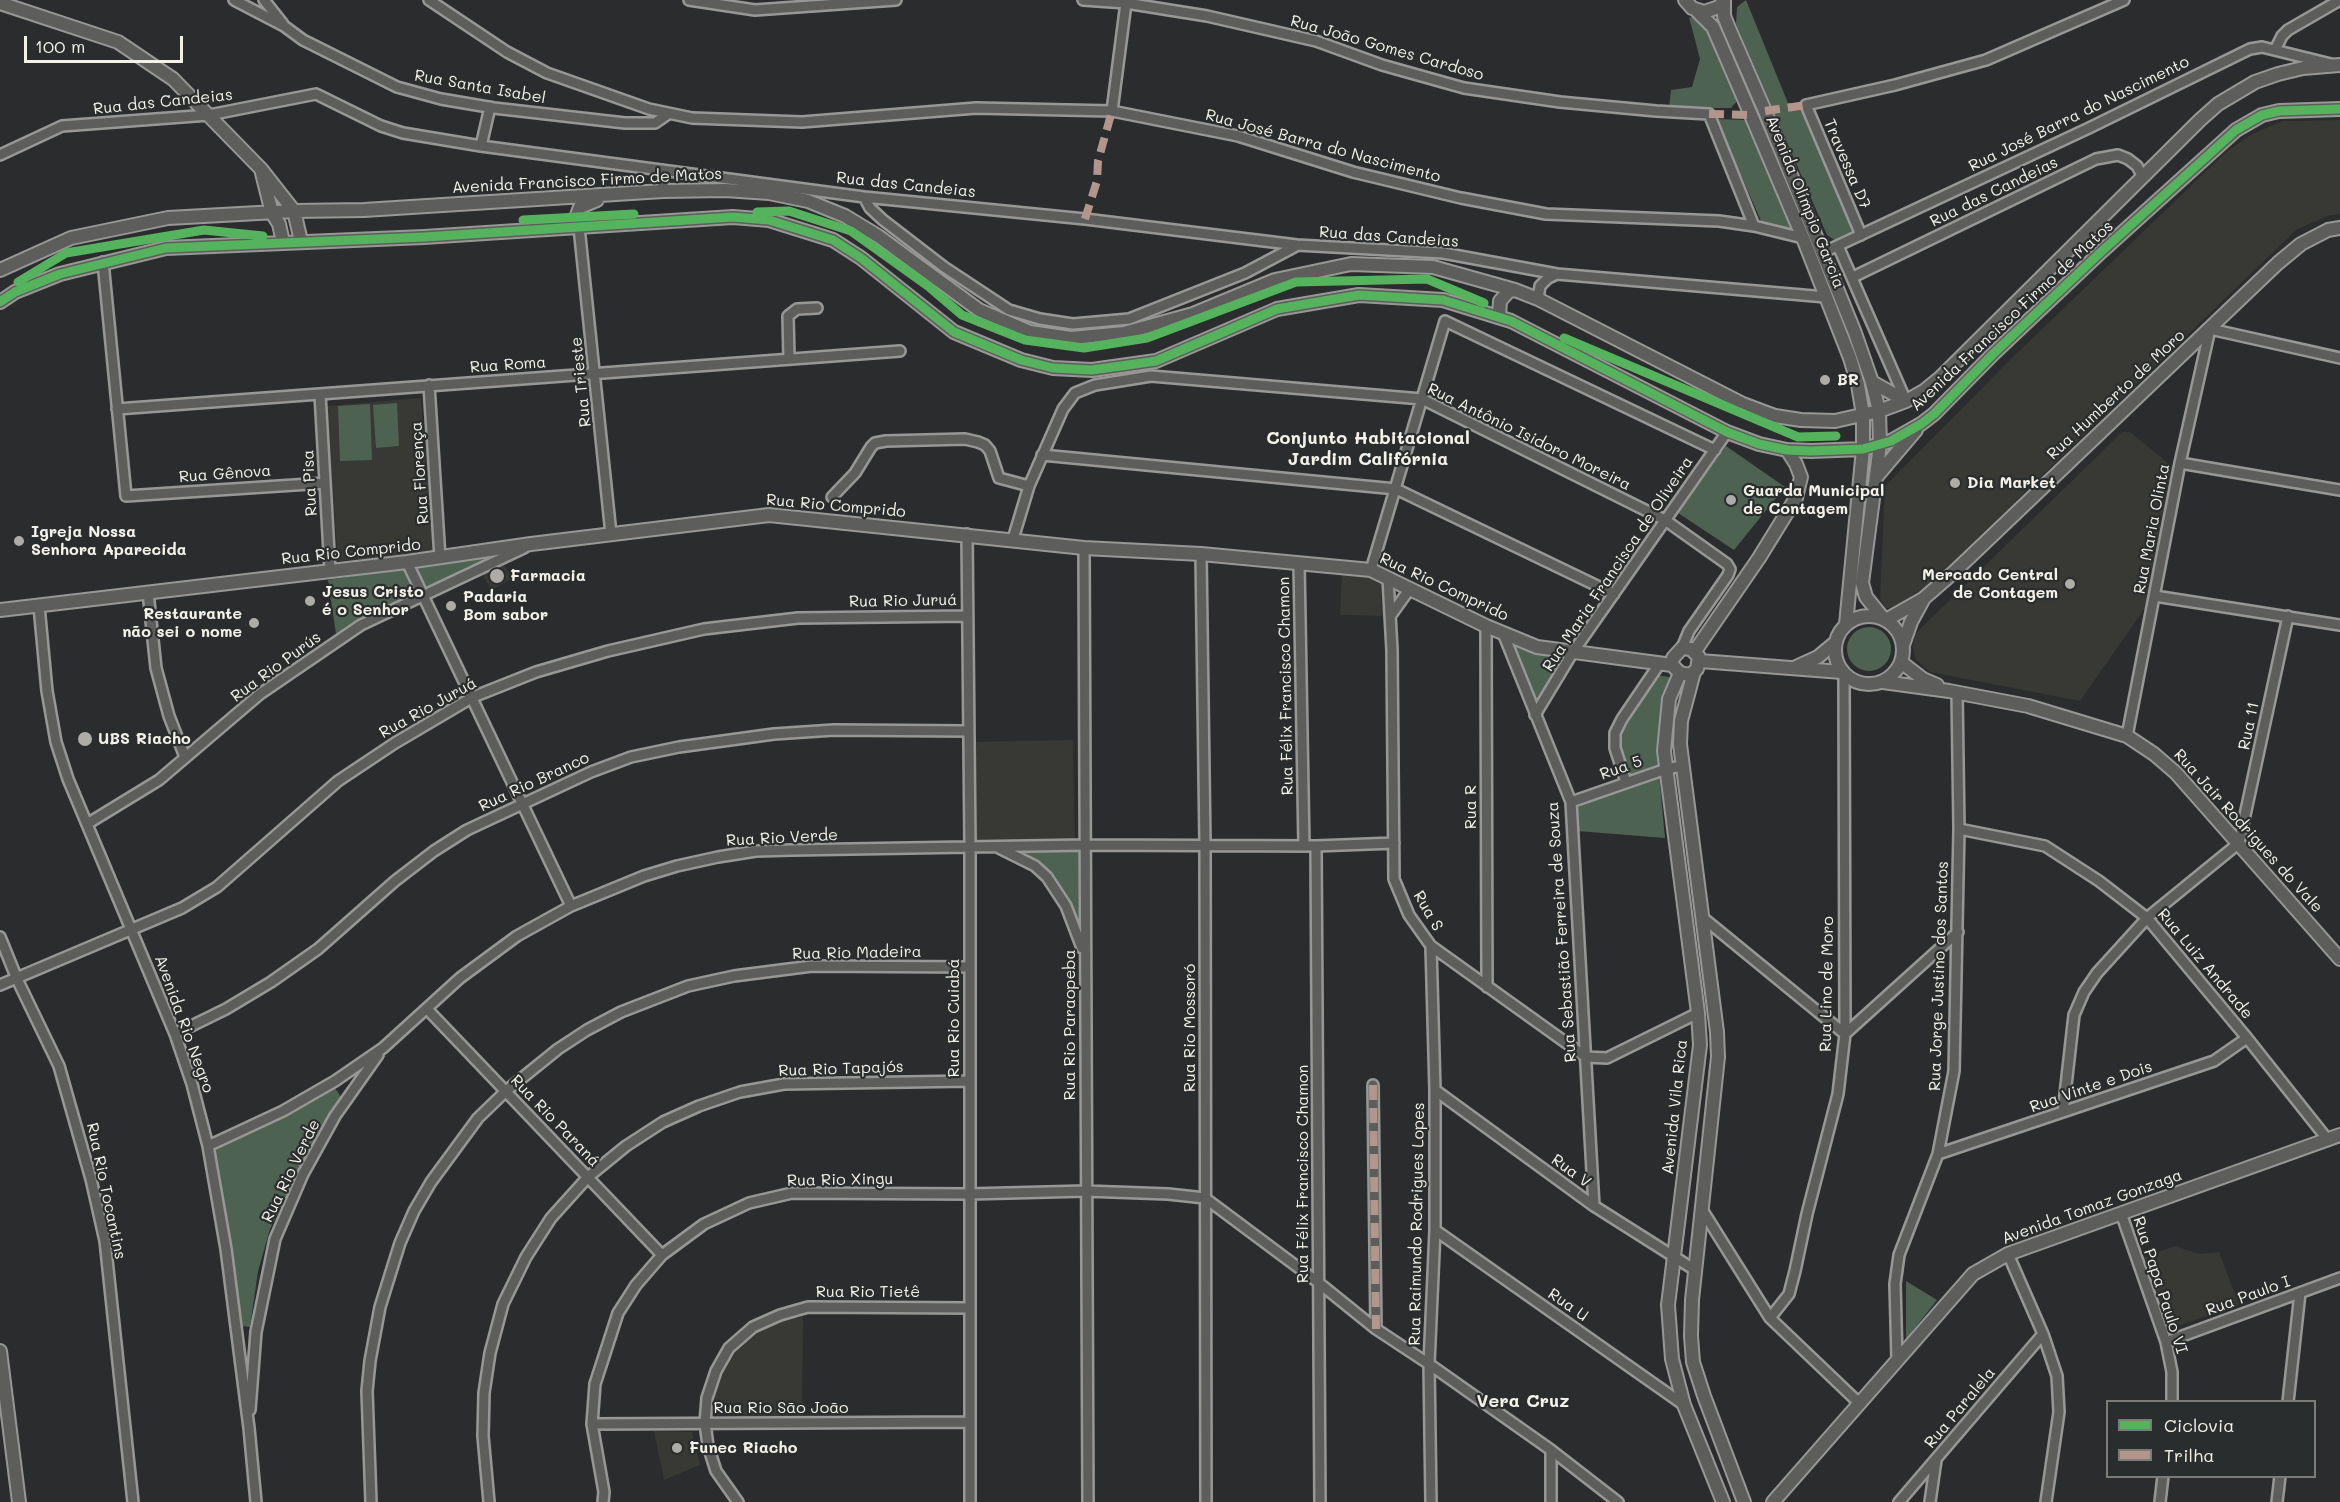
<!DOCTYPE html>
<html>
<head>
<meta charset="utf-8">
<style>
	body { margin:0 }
	#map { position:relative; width:2340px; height:1502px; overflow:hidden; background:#2b2c2d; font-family:Mali,sans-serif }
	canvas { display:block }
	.legend { position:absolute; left:2106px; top:1400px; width:210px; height:78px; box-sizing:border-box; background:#2a2d2e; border:2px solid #7b7b78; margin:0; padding:8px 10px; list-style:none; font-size:18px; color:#f4f1e8 }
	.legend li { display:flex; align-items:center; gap:12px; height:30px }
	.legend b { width:30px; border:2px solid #7b7b78 }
	.scale { position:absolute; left:24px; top:36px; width:159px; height:27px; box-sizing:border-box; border:3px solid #f4f1e8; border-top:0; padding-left:8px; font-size:18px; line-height:21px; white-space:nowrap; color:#f4f1e8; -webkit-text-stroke:4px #2a2d2e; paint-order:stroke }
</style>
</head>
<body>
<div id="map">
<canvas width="2340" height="1502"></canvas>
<ul class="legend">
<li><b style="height:8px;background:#56b35d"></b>Ciclovia</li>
<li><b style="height:8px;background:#b2968c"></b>Trilha</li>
</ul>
<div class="scale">100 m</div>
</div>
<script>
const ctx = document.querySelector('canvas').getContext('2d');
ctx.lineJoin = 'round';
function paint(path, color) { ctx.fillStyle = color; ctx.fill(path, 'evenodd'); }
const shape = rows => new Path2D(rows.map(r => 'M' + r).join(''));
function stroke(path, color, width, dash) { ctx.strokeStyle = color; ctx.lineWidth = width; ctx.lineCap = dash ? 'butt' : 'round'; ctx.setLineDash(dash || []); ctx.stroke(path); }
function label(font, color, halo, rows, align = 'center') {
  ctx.font = font + ' Mali,sans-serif'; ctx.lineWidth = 4.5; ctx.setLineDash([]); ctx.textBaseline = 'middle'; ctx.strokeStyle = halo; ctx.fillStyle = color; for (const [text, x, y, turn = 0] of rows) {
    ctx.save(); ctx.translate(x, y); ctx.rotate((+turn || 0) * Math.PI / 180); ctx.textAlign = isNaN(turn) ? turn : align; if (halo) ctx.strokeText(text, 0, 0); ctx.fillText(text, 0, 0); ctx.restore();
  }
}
paint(shape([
	[2340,120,2340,214,2327,216,2296,230,1929,585,1900,603,1886,609,1880,599,1885,486,2012,358,2226,152,2252,134,2283,121],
	[421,398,434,553,338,561,326,406],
	[2122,432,2130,432,2174,468,2152,598,2080,701,1930,672,1916,660,1913,646,1915,634],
	[502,563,513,578,491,590,482,573],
	[1342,571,1380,576,1382,616,1340,615],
	[1073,740,1075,840,974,842,973,742],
	[2175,1246,2199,1254,2219,1252,2239,1305,2172,1328,2153,1297,2139,1259],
	[803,1317,802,1417,712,1415,712,1399,720,1374,733,1352,756,1331,782,1320],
	[654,1431,692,1432,700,1465,664,1480]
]), '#383835');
paint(shape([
	[1746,0,1788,103,1801,104,1854,225,1852,235,1836,241,1827,235,1736,24,1737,7],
	[1689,17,1698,19,1709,30,1738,100,1731,108,1669,108,1671,90,1692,87,1700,59],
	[1716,119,1747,120,1794,229,1762,223],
	[397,403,399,446,376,448,373,405],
	[370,404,372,460,340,461,338,406],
	[1726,446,1785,487,1734,550,1678,513],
	[500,555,426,588,415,566],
	[404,568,416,594,362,619,336,634,328,580],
	'1847 649a22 22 0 1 1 44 0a22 22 0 1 1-44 0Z',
	[1507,638,1538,653,1566,658,1531,707],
	[1657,675,1674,678,1661,764,1628,776,1614,735],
	[1659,774,1665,838,1577,831,1574,804],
	[1016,851,1083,851,1082,937,1068,904],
	[335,1088,341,1097,321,1127,270,1229,258,1271,250,1327,241,1326,215,1150,300,1109],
	[1906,1281,1937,1300,1906,1339]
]), '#4e6251');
const street = shape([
	[234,0,284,26,303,40,397,87,441,99,494,108,625,123,655,123,668,114],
	[264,0,283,24],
	[429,0,507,52,547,73,649,109,692,118,802,122,976,108,1112,111,1238,136,1353,172,1461,198,1546,214,1719,221,1754,226,1803,238],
	[689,0,755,10,896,0],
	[1083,0,1126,3,1207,16,1316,41,1382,65,1464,88,1560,102,1656,111,1709,114,1754,226],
	[2275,50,2282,36,2288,30,2340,0],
	[1112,111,1126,3],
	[481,146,490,107],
	[0,155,62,126,209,115,316,94,381,126,403,133,481,146,864,197,1085,219,1297,245,1443,253,1557,274,1826,297],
	[663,191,663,170],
	[864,197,870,208,883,220,944,267,1009,310,1040,319,1073,324,1129,319,1245,273,1296,246],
	[579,227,611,534],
	[1861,235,1806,105,1895,85,1986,60,2124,0],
	[1838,246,1906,401],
	[1822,253,2089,128,2250,49,2262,47,2331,64],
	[103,262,126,496,325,483],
	[1853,277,2096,159,2118,155,2128,159,2137,166,2143,177],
	[1538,299,1540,286,1548,278,1557,274],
	[789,359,788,316,797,309,817,308],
	[429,385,440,558],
	[320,394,330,570],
	[117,409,900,351],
	[1042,455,1396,489,1614,594],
	[2180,463,2340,490],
	[832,497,855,473,871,447,875,443,886,441,965,439,978,442,985,445,990,451,999,478,1029,486],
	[967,534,970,846,970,1502],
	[1013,539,1029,486,1063,409,1075,393,1095,385,1151,376,1422,399,1665,520,1727,564,1730,569,1728,575,1689,631,1682,648],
	[1084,548,1088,1502],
	[1201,554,1205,844,1206,1502],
	[407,562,571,906],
	[1299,563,1304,846],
	[1371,570,1445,321,1715,450],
	[1388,579,1392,650,1394,879,1409,915,1431,946,1586,1057,1607,1058,1698,1013],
	[148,592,156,668,169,716,185,757],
	[2155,596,2340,625],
	[39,606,47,691,56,742,68,779,175,1034,192,1084,208,1146,226,1249,249,1428,256,1502],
	[1391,615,1409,590],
	[1486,626,1487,987],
	[1503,633,1571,802,1594,1206],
	[1535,715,1573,652,1727,432],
	[2127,736,2180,463,2210,329,2340,358],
	[1626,782,1615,748,1615,733,1622,719,1660,663],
	[1571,802,1666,769,1682,766],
	[87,824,159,780,260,694,361,625,524,548],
	[1959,829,2045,846,2099,881,2147,918,2247,1038,2328,1140],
	[1316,846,1320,1502],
	[999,848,1035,866,1047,877,1066,906,1082,948],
	[1702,917,1845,1034],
	[0,937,17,979,59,1066,91,1179,105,1241,133,1502],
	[0,985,182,908,217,887,338,781,395,743,473,697,536,672,608,651,704,629,798,618,967,616],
	[427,1009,662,1255],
	[175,1034,226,1009,271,982,318,949,395,881,434,851,467,830,591,772,631,757,679,747,774,734,834,730,968,731],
	[1845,1034,1958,932],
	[1373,1085,1376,1329],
	[1435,1090,1594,1206,1695,1270],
	[2063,1112,2074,1015,2084,992,2097,973,2147,918,2239,843,2288,616],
	[208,1146,283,1111,335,1081,383,1048,460,978,517,936,571,906,644,876,677,866,718,857,756,851,792,850,1086,845,1316,846,1394,843],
	[1938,1154,2214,1061,2247,1038],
	[1701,1208,1770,1318,1859,1403],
	[2121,1213,2166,1342,2172,1372,2172,1402],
	[1435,1230,1684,1405],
	[2008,1254,2043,1334,2057,1376,2059,1412,2046,1502],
	[1770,1318,1789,1294,1795,1271,1807,1214,1838,1094,1845,1034,1844,674],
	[2166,1342,2340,1278],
	[1897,1359,1895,1284,1899,1255,1938,1154,1954,1071,1959,829,1957,692],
	[2288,1402,2300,1293],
	[250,1410,256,1332,275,1239,303,1174,335,1116,378,1055],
	[592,1424,970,1422],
	[371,1502,367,1391,370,1361,380,1307,400,1243,414,1211,431,1182,478,1118,506,1091,558,1049,587,1030,621,1012,688,986,734,976,812,966,970,967],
	[489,1502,483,1436,484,1393,490,1353,503,1304,526,1257,551,1218,588,1177,626,1146,663,1122,699,1106,740,1092,784,1084,969,1081],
	[603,1502,604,1492,592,1424,595,1384,618,1313,636,1285,662,1255,704,1224,749,1203,792,1193,969,1194,1086,1191,1168,1194,1205,1198,1319,1283,1376,1329,1429,1364,1551,1450,1618,1502],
	[738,1502,716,1471,708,1446,705,1423,707,1398,716,1371,729,1348,753,1327,780,1315,808,1307,970,1308],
	[1431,1502,1429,1364,1435,1230,1435,1090,1431,946],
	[1551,1502,1551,1450],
	[1899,1502,2043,1334],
	[1930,1502,1936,1460],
	[2160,1502,2163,1476],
	[2277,1502,2280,1476]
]);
const secondary = shape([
	[1685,0,1692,8,1704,12,1719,7,1724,0],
	[1724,1,1724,16,1728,26,1765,111,1855,333,1872,382,1879,411,1880,445,1862,583,1866,597,1883,618],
	[0,3,118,42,173,79,261,169,294,211,301,241],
	[1697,11,1713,27,1751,115,1803,238,1850,358,1858,385,1863,415,1863,449,1846,624],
	[262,173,272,213,279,224,283,242],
	[579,227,577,215,580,207,597,200],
	[0,270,71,238,168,218,294,211,364,210,663,191,725,190,769,193,808,201,845,216,878,236,979,310,1030,332,1071,338,1124,333,1193,314,1275,280,1351,264,1433,267,1515,290,1538,299,1743,404,1775,416,1801,420,1835,421,1879,411,1906,401,1924,391,1940,378,2200,120,2218,104,2255,82,2278,74,2303,68,2340,65],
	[0,302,15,292,60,274,166,248,424,237,733,217,769,220,833,240,861,258,954,332,1021,360,1053,368,1092,370,1156,361,1277,309,1359,295,1443,300,1511,321,1727,432,1759,444,1787,450,1811,451,1863,449,1891,441,1921,424,1934,414,1993,354,2102,251,2236,130,2262,115,2279,111,2340,109],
	[1499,317,1500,301,1509,291,1515,290],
	[1872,382,1906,401],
	[1877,476,1916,430],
	[0,610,407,562,531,544,769,515,1084,548,1201,554,1371,570,1486,626,1537,647,1672,665],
	'1835 650a34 34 0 1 1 68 0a34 34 0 1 1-68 0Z',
	[1886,620,1923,599,1953,573,2278,263,2301,244,2328,230,2340,228],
	[1903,645,1911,622,1923,600],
	[1682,648,1691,649,1699,657,1697,669,1690,675,1680,673,1672,665,1673,658,1682,648],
	[1695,651,1759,558,1796,498,1801,477,1796,464,1787,450],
	[1700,661,1842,672],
	[1901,662,1923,679,1937,685],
	[1796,667,1818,657,1836,642],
	[1694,672,1681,721,1680,744,1717,1032,1718,1057,1692,1300,1691,1336,1693,1362,1704,1396,1744,1502],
	[1680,673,1669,699,1664,751,1698,1013,1700,1045,1668,1305,1672,1359,1684,1405,1723,1502],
	[1883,682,1949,691,2028,706,2127,736,2154,754,2176,773,2340,959],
	[0,1351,19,1502],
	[1773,1502,1973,1274,2008,1254,2340,1135]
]);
stroke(street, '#979796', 14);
stroke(secondary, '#979796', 16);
stroke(street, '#5d5d5c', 9);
stroke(secondary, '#5d5d5c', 12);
stroke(shape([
	[1765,111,1806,105],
	[1709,114,1751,115],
	[1085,219,1097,181,1098,161,1112,111],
	[1373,1085,1376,1329]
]), '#b2968c', 8, [15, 8]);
stroke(shape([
	[757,212,789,211,851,231,928,286,962,315,1025,340,1084,348,1147,338,1296,282,1427,279,1484,303],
	[523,220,634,214],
	[18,282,66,253,204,230,263,236],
	[0,302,15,292,60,274,166,248,424,237,733,217,769,220,833,240,861,258,954,332,1021,360,1053,368,1092,370,1156,361,1277,309,1359,295,1443,300,1511,321,1727,432,1759,444,1787,450,1811,451,1863,449,1891,441,1921,424,1934,414,1993,354,2102,251,2236,130,2262,115,2279,111,2340,109],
	[1564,338,1798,437,1836,436]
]), '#56b35d', 9);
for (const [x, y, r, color] of [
	[1825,380,6,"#aeaca7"],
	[1955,483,6,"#aeaca7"],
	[1731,500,6,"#aeaca7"],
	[19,541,6,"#aeaca7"],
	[497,576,8,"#aeaca7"],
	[2070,584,6,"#aeaca7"],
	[310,601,6,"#aeaca7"],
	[451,606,6,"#aeaca7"],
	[254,623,6,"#aeaca7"],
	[85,739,8,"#aeaca7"],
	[677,1448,6,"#aeaca7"]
]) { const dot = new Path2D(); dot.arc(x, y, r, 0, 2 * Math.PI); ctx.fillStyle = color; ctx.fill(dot); stroke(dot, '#2a2d2e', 2); }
label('16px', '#f4f1e8', '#2a2d2e', [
	["Rua João Gomes Cardoso",1387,48,16],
	["Rua Santa Isabel",480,87,10],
	["Rua das Candeias",163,102,-6],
	["Rua José Barra do Nascimento",2079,114,-26],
	["Rua José Barra do Nascimento",1323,146,15],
	["Travessa D7",1847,164,67],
	["Avenida Francisco Firmo de Matos",587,181,-3],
	["Rua das Candeias",906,185,6],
	["Rua das Candeias",1994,192,-26],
	["Avenida Olímpio Garcia",1805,202,68],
	["Rua das Candeias",1389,237,4],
	["Avenida Francisco Firmo de Matos",2012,316,-43],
	["Rua Roma",508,365,-4],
	["Rua Trieste",581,382,-96],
	["Rua Humberto de Moro",2116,395,-43],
	["Rua Antônio Isidoro Moreira",1529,437,26],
	["Rua Florença",420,473,-94],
	["Rua Gênova",225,474,-4],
	["Rua Pisa",310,483,-93],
	["Rua Rio Comprido",836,506,5],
	["Rua Maria Olinta",2152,529,-79],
	["Rua Rio Comprido",351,552,-6],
	["Rua Maria Francisca de Oliveira",1618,564,-56],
	["Rua Rio Comprido",1444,587,25],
	["Rua Rio Juruá",903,601,-1],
	["Rua Rio Purús",276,667,-36],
	["Rua Félix Francisco Chamon",1286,686,-91],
	["Rua Rio Juruá",428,708,-29],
	["Rua 11",2249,726,-78],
	["Rua 5",1621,768,-19],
	["Rua Rio Branco",534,782,-25],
	["Rua R",1471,807,-90],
	["Rua Jair Rodrigues do Vale",2248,831,48],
	["Rua Rio Verde",782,838,-3],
	["Rua S",1428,911,60],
	["Rua Sebastião Ferreira de Souza",1562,932,-94],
	["Rua Rio Madeira",857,953,-1],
	["Rua Luiz Andrade",2205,964,50],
	["Rua Jorge Justino dos Santos",1939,976,-88],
	["Rua Lino de Moro",1827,984,-89],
	["Rua Rio Cuiabá",954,1018,-90],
	["Avenida Rio Negro",184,1024,70],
	["Rua Rio Paraopeba",1070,1025,-90],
	["Rua Rio Mossoró",1190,1028,-90],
	["Rua Rio Tapajós",841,1069,-2],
	["Rua Vinte e Dois",2091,1087,-19],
	["Avenida Vila Rica",1675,1107,-84],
	["Rua Rio Paraná",555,1121,46],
	["Rua Rio Verde",291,1171,-64],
	["Rua V",1571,1171,36],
	["Rua Félix Francisco Chamon",1303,1174,-90],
	["Rua Rio Xingu",840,1180,-1],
	["Rua Rio Tocantins",106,1191,78],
	["Avenida Tomaz Gonzaga",2092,1207,-20],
	["Rua Raimundo Rodrigues Lopes",1417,1224,-89],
	["Rua Papa Paulo VI",2160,1285,72],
	["Rua Rio Tietê",868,1292],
	["Rua Paulo I",2248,1296,-20],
	["Rua U",1568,1305,35],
	["Rua Rio São João",781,1408],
	["Rua Paralela",1960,1408,-50]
]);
label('bold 16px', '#f4f1e8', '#2a2d2e', [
	["BR",1837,380],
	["Dia Market",1967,483],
	["Guarda Municipal",1743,491],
	["de Contagem",1743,509],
	["Igreja Nossa",31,532],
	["Senhora Aparecida",31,550],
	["Mercado Central",2058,575,"right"],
	["de Contagem",2058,593,"right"],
	["Farmacia",510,576],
	["Jesus Cristo",322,592],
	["é o Senhor",322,610],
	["Padaria",463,597],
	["Bom sabor",463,615],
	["Restaurante",242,614,"right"],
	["não sei o nome",242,632,"right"],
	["UBS Riacho",98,739],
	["Funec Riacho",689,1448]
], 'left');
label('bold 18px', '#f4f1e8', '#2a2d2e', [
	["Conjunto Habitacional",1368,438],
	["Jardim Califórnia",1368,459],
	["Vera Cruz",1523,1401]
]);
</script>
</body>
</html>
